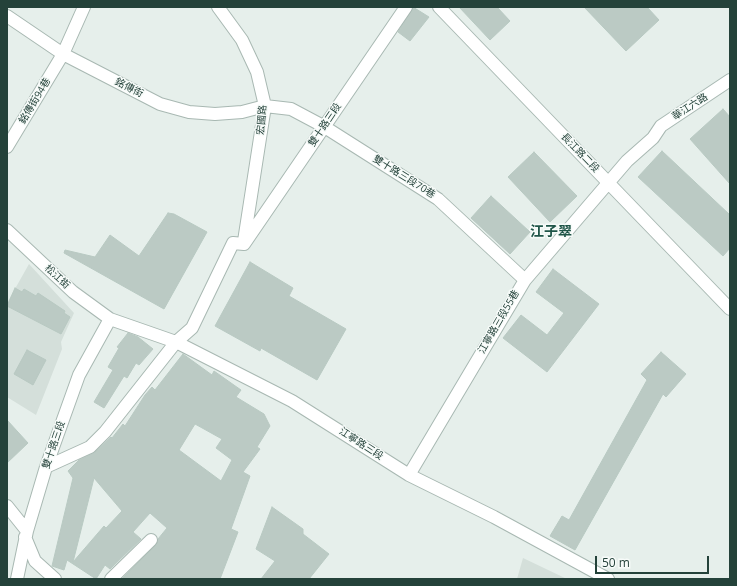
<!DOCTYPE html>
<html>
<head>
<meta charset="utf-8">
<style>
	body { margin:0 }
	#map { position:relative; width:737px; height:586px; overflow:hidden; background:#e6efeb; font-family:"Open Sans",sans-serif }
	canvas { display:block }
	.frame { position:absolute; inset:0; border:8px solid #24423a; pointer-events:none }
	.scale { position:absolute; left:595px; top:556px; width:114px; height:18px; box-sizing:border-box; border:2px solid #24423a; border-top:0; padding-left:5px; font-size:12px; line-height:14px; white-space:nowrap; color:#24423a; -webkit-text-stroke:3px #f7fbf9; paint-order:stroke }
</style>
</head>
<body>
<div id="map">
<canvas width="737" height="586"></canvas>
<div class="frame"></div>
<div class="scale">50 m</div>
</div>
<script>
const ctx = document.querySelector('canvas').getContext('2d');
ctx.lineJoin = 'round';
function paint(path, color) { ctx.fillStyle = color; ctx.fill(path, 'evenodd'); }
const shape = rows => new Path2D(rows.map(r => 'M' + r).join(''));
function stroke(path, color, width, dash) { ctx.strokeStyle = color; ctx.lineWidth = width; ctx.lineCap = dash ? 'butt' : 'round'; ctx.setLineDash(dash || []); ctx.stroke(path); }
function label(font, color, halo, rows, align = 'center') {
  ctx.font = font + ' "Open Sans","Noto Sans TC",sans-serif'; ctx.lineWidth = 3; ctx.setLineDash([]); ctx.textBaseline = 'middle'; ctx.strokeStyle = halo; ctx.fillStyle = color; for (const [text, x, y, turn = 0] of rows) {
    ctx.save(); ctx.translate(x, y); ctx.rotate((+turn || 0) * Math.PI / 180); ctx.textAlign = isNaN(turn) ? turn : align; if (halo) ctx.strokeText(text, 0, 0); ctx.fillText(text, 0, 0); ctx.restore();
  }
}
paint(shape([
	[29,264,74,313,61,342,62,349,36,415,7,397,7,303],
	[523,558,567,579,517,579]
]), '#d4dfda');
const building = shape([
	[413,7,429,17,410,41,398,32,413,7],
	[459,7,497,7,510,21,490,40,459,7],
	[584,7,647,7,659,20,626,51,584,7],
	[723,109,730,117,730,184,690,139,723,109],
	[662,151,730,215,730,248,723,256,638,177,662,151],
	[534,152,577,196,550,222,508,177,534,152],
	[491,196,530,232,510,254,471,218,491,196],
	[168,213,174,214,207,232,164,309,64,253,65,250,95,257,110,235,139,256,168,213],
	[250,262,293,288,289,296,346,329,317,380,261,348,260,351,215,326,250,262],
	[553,269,599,304,547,372,503,338,521,315,547,335,564,313,536,292,553,269],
	[15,288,22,292,24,289,36,296,38,293,65,311,64,313,70,317,61,334,7,306,15,288],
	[128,333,138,337,153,349,139,365,136,363,127,378,124,376,104,408,94,402,113,370,108,367,119,348,117,347,128,333],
	[27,350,46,360,33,385,14,374,27,350],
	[661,352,686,374,666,397,663,394,575,550,550,536,562,516,569,520,647,380,641,374,661,352],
	[183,354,212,375,214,371,241,390,236,397,264,414,270,426,257,447,260,449,243,472,250,476,231,529,238,532,220,579,122,579,156,545,158,539,167,528,150,513,133,532,141,539,110,569,105,565,96,579,67,560,64,570,52,566,73,478,68,471,79,460,95,452,111,437,112,438,123,424,125,426,145,395,152,387,155,390,183,354],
	[195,424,222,439,216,448,232,460,221,481,179,450,195,424],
	[94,478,122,511,106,528,104,526,73,562,94,478],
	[7,420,28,443,7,463,7,420],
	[272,507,303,529,303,534,329,554,309,579,261,579,275,561,256,549,272,507]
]);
paint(building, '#bbcac4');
stroke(building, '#b8c9c2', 1);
const minor = shape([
	[218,7,242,40,257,72,265,106,244,241],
	[439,7,730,309],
	[7,16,63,54,160,104,189,112,215,114,242,112,265,106,291,109,323,126,438,199,525,280],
	[7,147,63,54,84,7],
	[7,230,73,292,110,319,176,342,292,401,409,475,494,517,608,579],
	[244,244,406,7],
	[46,467,90,447,105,432,176,342,192,328,233,243,244,244],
	[409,475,525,280,627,161,653,138,661,126,730,80],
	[7,506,27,531],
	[25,537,35,561,55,579],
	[17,579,27,531,46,467,79,375,110,319],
	[111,579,151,540]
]);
stroke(minor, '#a8b8b2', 14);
stroke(minor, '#fff', 12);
label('10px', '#24423a', '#f7fbf9', [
	["銘傳街",129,88,27],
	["銘傳街94巷",35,101,-59],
	["華江六路",690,107,-33],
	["宏國路",262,120,-85],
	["雙十路三段",325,125,-56],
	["長江路二段",580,153,46],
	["雙十路三段70巷",404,177,32],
	["松江街",57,277,42],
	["江寧路三段55巷",499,322,-60],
	["江寧路三段",361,444,33],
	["雙十路三段",54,445,-71]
]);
label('bold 14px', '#1f5548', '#f7fbf9', [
	["江子翠",551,232]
]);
</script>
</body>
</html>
